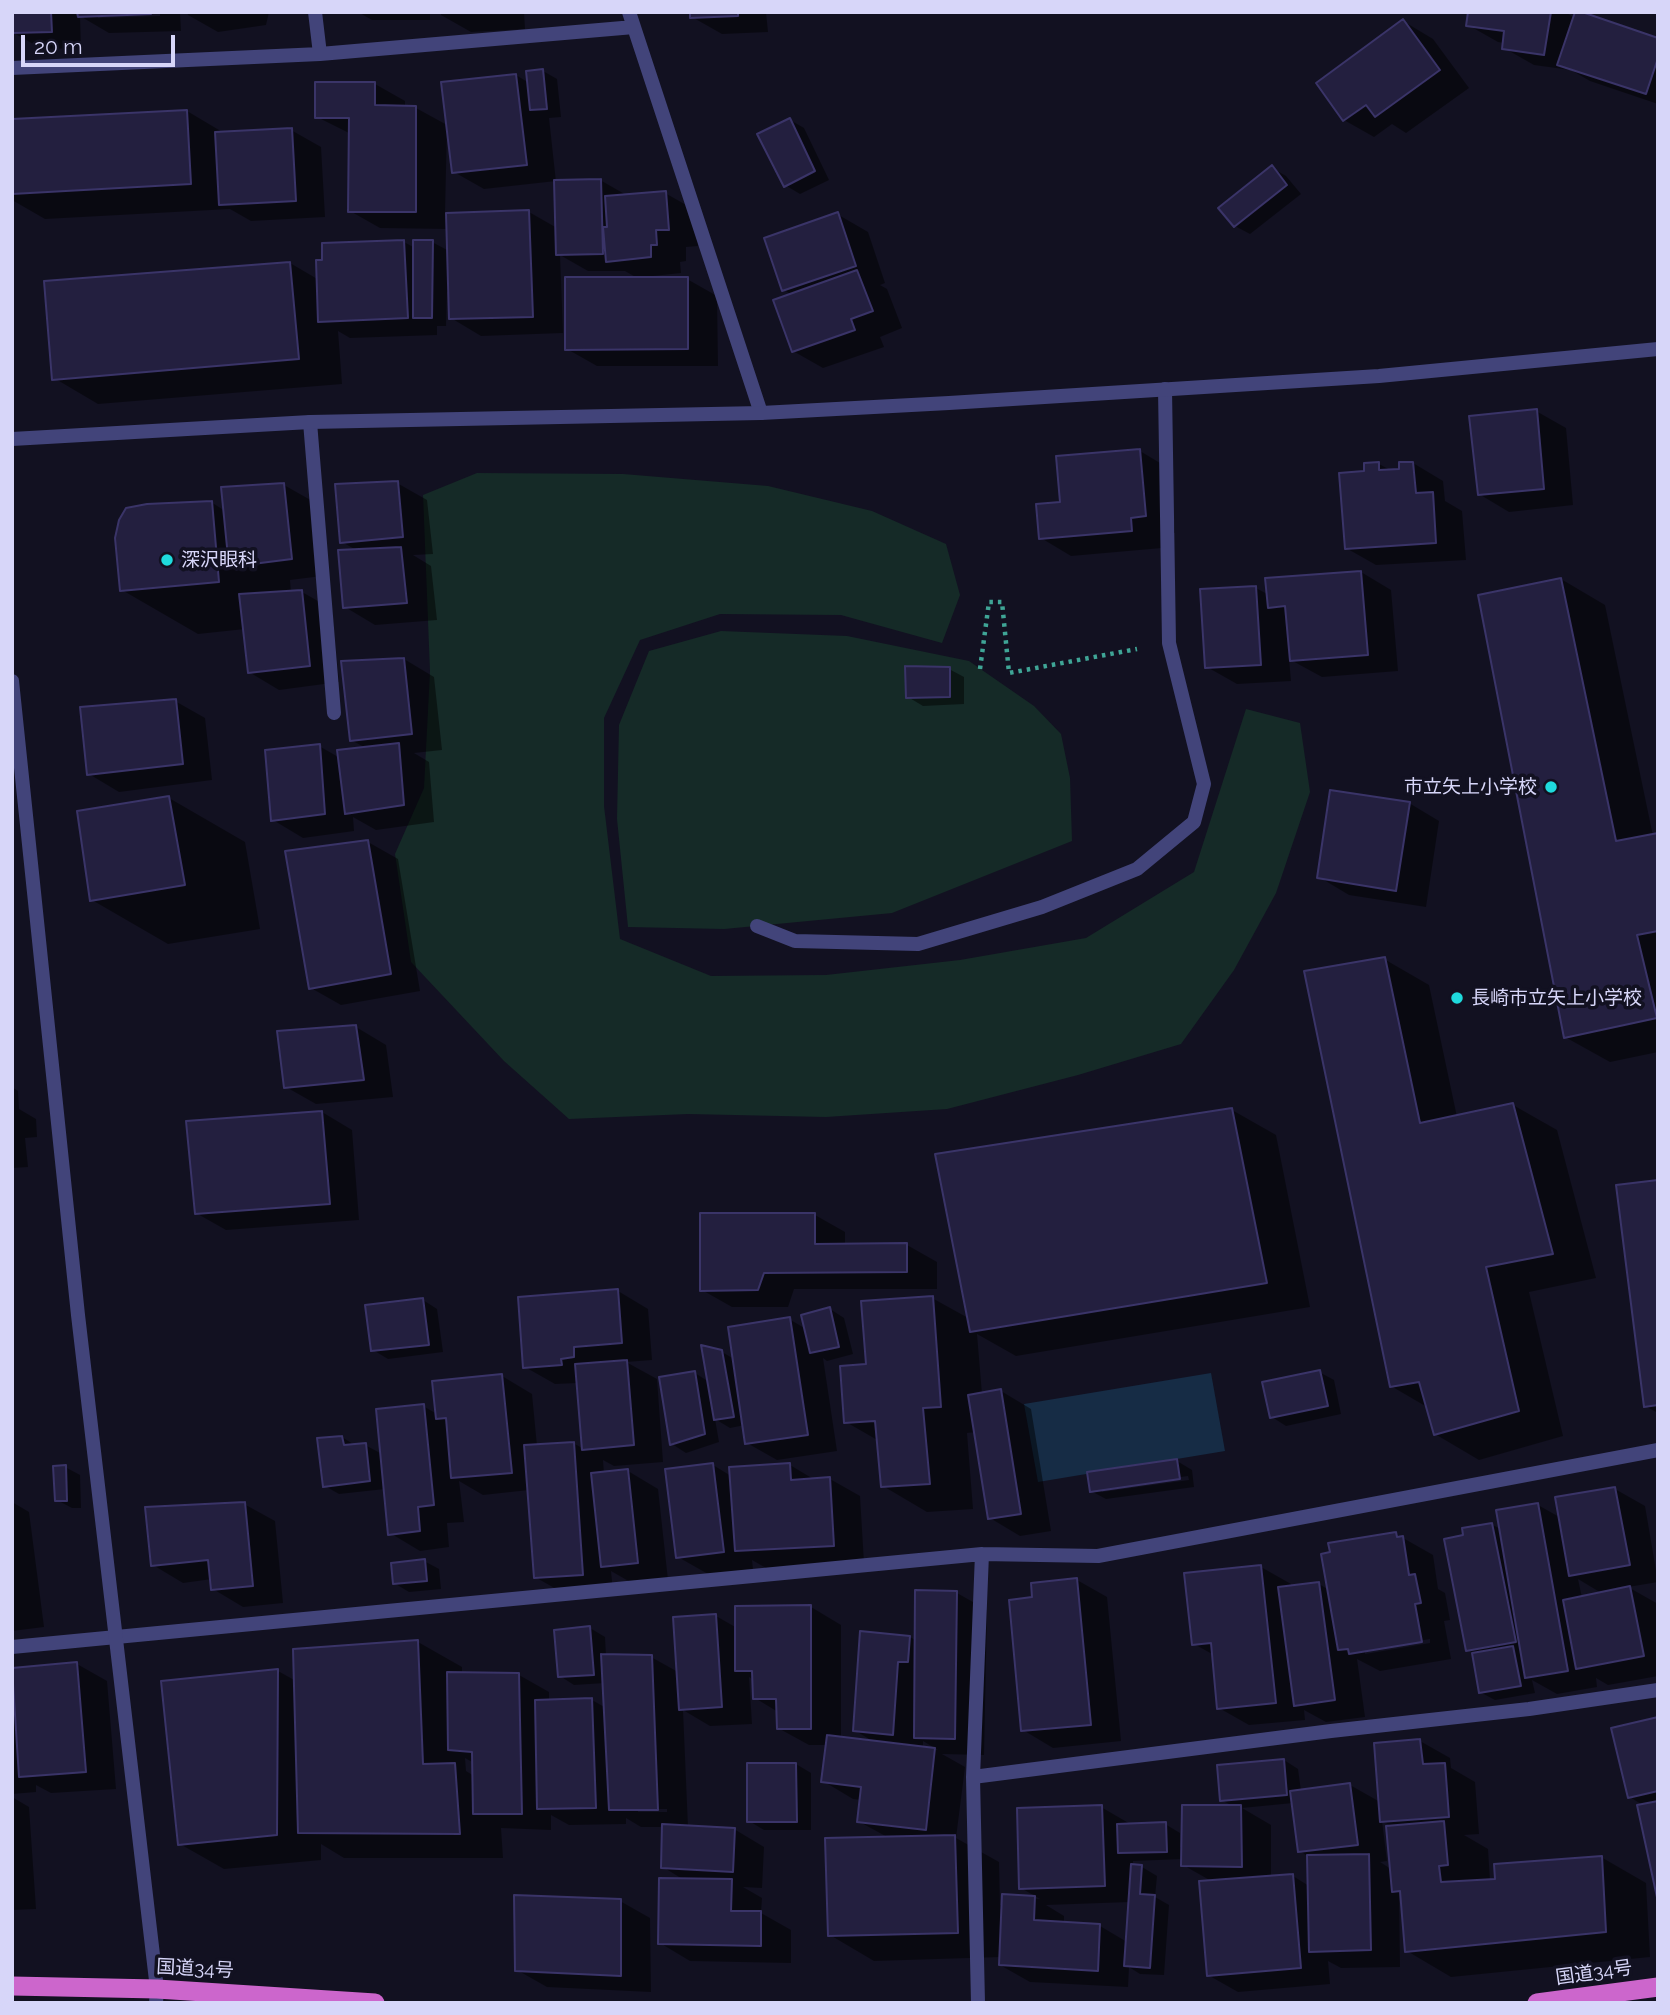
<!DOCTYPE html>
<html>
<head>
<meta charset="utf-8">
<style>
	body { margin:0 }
	#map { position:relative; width:1670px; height:2015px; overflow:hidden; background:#121121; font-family:Raleway,sans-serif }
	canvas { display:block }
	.frame { position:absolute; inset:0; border:14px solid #d7d6f9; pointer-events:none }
	.scale { position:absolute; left:21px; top:35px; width:154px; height:32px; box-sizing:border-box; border:4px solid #d7d6f9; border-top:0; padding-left:9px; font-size:21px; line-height:24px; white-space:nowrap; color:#d7d6f9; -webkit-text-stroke:5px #121121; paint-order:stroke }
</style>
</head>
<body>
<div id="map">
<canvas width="1670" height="2015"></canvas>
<div class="frame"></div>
<div class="scale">20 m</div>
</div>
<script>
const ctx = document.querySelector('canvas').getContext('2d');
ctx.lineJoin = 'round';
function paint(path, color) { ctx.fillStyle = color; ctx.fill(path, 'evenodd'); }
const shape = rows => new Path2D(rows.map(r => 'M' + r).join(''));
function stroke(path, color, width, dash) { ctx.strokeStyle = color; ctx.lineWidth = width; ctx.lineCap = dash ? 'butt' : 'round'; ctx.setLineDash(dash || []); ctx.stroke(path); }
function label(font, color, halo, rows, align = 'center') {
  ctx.font = font + ' Raleway,"Noto Sans JP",sans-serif'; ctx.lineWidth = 7; ctx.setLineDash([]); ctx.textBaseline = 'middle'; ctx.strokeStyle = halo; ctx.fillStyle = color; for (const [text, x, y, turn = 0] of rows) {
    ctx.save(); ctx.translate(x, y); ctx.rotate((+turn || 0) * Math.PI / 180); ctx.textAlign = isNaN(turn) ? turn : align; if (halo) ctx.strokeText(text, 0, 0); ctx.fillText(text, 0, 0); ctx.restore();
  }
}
paint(shape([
	[477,473,623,474,768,486,872,511,946,544,960,595,942,643,841,615,720,614,640,640,604,718,604,806,620,939,711,976,826,975,960,960,1086,938,1194,872,1246,709,1300,723,1310,792,1276,893,1234,970,1181,1044,1078,1075,947,1109,826,1117,688,1114,569,1119,504,1061,411,962,395,854,424,788,430,671,423,495],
	[721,631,847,636,969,661,1034,706,1061,734,1070,778,1072,841,892,913,724,929,628,927,617,819,619,725,649,651]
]), '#152a27');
paint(shape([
	[1211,1373,1225,1451,1038,1482,1024,1404]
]), '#162c45');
paint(shape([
	[12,12,180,12,181,31,109,33,80,16,81,48,42,49,12,32],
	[160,12,160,16,98,18,98,14],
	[187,12,269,12,266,25,218,32,188,15],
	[358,12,430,12,430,20,372,20],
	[441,12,524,12,525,29,471,32,441,15],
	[691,12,766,12,768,32,722,34,692,17],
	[1470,12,1565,12,1575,18,1658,39,1658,104,1590,81,1571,70,1534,65,1504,48,1504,43,1498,42,1468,25],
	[1403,21,1433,39,1469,88,1406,133,1392,124,1374,137,1344,120],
	[543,71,557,79,561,117,549,118,556,182,600,180,628,196,665,193,695,210,698,246,686,247,686,261,680,262,681,273,653,276,654,279,687,279,717,296,718,366,597,366,567,349,639,279,625,271,588,271,560,255,563,333,481,336,451,318,450,291,447,292,446,326,437,326,437,335,350,338,338,331,342,384,98,404,54,378,290,263,319,280,404,242,415,248,432,242,449,251,448,229,380,228,350,211,351,134,317,117,375,84,405,101,405,107,416,108,447,125,445,214,529,212,557,228,556,181,484,189,454,172,516,75,529,83],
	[187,111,224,133,291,130,321,147,325,217,251,221,230,209,45,219,12,200,12,121],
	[790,120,804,128,829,180,800,194,785,185],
	[1272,168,1286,176,1301,194,1250,234,1235,226],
	[837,214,868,232,885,283,880,285,887,289,902,328,880,337,884,347,823,368,793,351,792,295,784,290],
	[1536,411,1566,428,1573,505,1509,512,1479,494],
	[1140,451,1170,469,1175,533,1161,534,1162,548,1071,556,1041,538,1062,504],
	[1413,463,1443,481,1445,501,1462,511,1466,560,1376,565,1346,548,1379,464,1392,471,1400,471],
	[397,483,427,500,433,554,413,555,431,566,437,620,375,625,345,607,358,551,342,542],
	[284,485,314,502,322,576,290,580,291,593,302,592,332,609,339,682,279,690,249,672,245,629,198,634,122,590,211,502,225,511],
	[1361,572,1391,590,1398,671,1322,677,1289,659,1291,681,1237,684,1207,667,1256,588,1269,595],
	[1561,579,1605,605,1653,836,1658,835,1658,1052,1610,1062,1565,1037],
	[404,659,434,677,442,750,414,753,429,762,434,822,376,830,353,817,354,831,303,838,273,820,319,746,340,758,366,748,351,740],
	[949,669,964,677,964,704,923,706,908,697],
	[175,701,205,718,212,780,119,792,89,774],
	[169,798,245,842,260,929,168,944,92,900],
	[1409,803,1439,821,1426,907,1349,895,1319,877],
	[368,842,398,859,420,991,341,1005,311,988],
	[1384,959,1429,985,1457,1117,1513,1105,1557,1130,1596,1278,1529,1292,1563,1436,1479,1460,1435,1434,1427,1407,1391,1386],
	[356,1027,386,1045,393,1097,316,1104,286,1087],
	[12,1087,18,1091,19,1109,36,1119,37,1137,25,1138,28,1167,12,1168],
	[1232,1110,1276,1135,1310,1307,1016,1356,977,1334,982,1394,1001,1391,1031,1409,1051,1531,1020,1536,990,1518,976,1432,967,1433,973,1509,927,1512,883,1486,879,1441,846,1422,868,1366,932,1298,970,1319],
	[322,1112,352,1130,359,1220,226,1230,196,1213],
	[1658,1182,1658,1413,1645,1406],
	[815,1215,845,1232,845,1245,907,1245,937,1262,937,1289,794,1289,788,1307,732,1307,702,1290],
	[618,1291,648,1309,652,1360,626,1362,657,1379,663,1462,614,1466,603,1460,604,1474,628,1471,658,1489,668,1580,632,1583,611,1571,613,1591,565,1594,535,1577,529,1490,483,1495,459,1481,464,1522,447,1523,449,1547,420,1551,390,1533,385,1489,339,1494,325,1486,342,1437,356,1446,365,1445,382,1454,423,1406,437,1414,502,1376,532,1394,537,1446,573,1443,584,1449,578,1383,555,1384,525,1367],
	[423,1300,437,1309,443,1352,388,1359,373,1350],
	[830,1309,844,1318,853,1354,827,1361,823,1358,837,1451,777,1460,747,1443,745,1425,730,1428,715,1419,719,1442,686,1453,672,1444,695,1373,709,1382,722,1352,734,1359,789,1319,806,1329],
	[1319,1372,1334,1380,1341,1414,1286,1426,1272,1417],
	[1177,1461,1192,1470,1194,1487,1106,1499,1091,1491],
	[1188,1476,1189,1480,1102,1492,1102,1488],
	[713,1465,731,1476,790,1465,815,1480,830,1479,860,1496,864,1563,766,1568,752,1560,753,1569,708,1574,678,1557],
	[65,1467,80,1475,81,1508,72,1508,57,1500],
	[1615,1489,1645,1506,1658,1582,1628,1587,1658,1604,1658,1676,1608,1685,1596,1678,1597,1687,1557,1694,1532,1680,1535,1693,1495,1700,1480,1692,1473,1653,1468,1650,1466,1537,1491,1524,1502,1530,1538,1505,1561,1518],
	[1578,1579,1603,1594,1582,1598],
	[12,1502,29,1512,44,1627,12,1631],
	[244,1504,275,1521,283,1603,243,1607,213,1589,212,1579,183,1583,153,1565],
	[1396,1534,1433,1555,1438,1589,1445,1593,1450,1620,1444,1621,1451,1659,1380,1671,1357,1659,1365,1717,1326,1722,1304,1710,1305,1720,1249,1725,1219,1708,1214,1655,1194,1644,1261,1567,1291,1584,1291,1587,1319,1584,1329,1590],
	[1430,1639,1430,1643,1365,1654,1365,1650],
	[424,1561,439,1569,441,1589,409,1592,394,1583],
	[1077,1580,1107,1597,1121,1741,1053,1748,1023,1730,1034,1599],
	[957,1593,987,1610,984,1755,942,1754,965,1767,956,1838,999,1862,1000,1905,1003,1905,1004,1896,1040,1899,1021,1888,1101,1807,1132,1825,1165,1824,1180,1833,1180,1847,1183,1847,1235,1807,1221,1800,1284,1760,1298,1769,1301,1791,1350,1785,1380,1802,1420,1741,1450,1758,1451,1768,1475,1782,1479,1834,1464,1835,1488,1849,1490,1881,1601,1857,1646,1883,1650,1957,1451,1977,1407,1951,1402,1893,1399,1893,1400,1967,1341,1968,1328,1961,1330,1984,1238,1992,1208,1975,1213,1882,1183,1865,1183,1859,1133,1861,1133,1866,1142,1867,1157,1876,1155,1897,1169,1905,1164,1975,1140,1974,1129,1967,1128,1987,1030,1982,1000,1965,1001,1957,874,1961,830,1935,889,1838,858,1821,861,1800,853,1799,823,1781,828,1745,809,1745,778,1728,778,1712,755,1698,754,1680,749,1677,752,1724,710,1726,683,1710,688,1827,734,1829,764,1847,762,1888,743,1887,762,1898,761,1913,791,1930,791,1963,690,1961,660,1943,684,1880,663,1867,664,1827,641,1827,626,1818,626,1824,569,1825,551,1815,551,1830,501,1828,503,1858,344,1858,321,1844,321,1860,224,1869,180,1844,278,1671,296,1681,418,1642,462,1667,462,1674,519,1675,549,1692,549,1702,592,1700,606,1708,605,1683,574,1685,560,1676,590,1628,605,1637,606,1656,651,1657,678,1672,716,1616,737,1628,811,1607,841,1625,841,1739,876,1743,854,1730,910,1637,917,1641],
	[923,1741,938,1750,923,1748],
	[465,1758,474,1763,474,1776,466,1771],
	[1293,1803,1300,1851,1309,1857,1309,1886,1293,1876,1271,1877,1271,1825,1242,1808],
	[638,1809,667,1809,667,1812,638,1812],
	[1382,1821,1393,1827,1391,1869,1380,1862,1387,1861],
	[1130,1902,1127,1942,1100,1926,1064,1924,1064,1916,1046,1905],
	[77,1664,107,1681,116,1789,51,1793,36,1785,36,1792,12,1794,12,1682],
	[1658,1719,1658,1893,1644,1806,1630,1797],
	[796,1764,811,1773,811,1830,764,1830,749,1821],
	[12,1797,29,1807,36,1909,12,1910],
	[620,1901,650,1918,651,1992,547,1987,517,1970]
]), '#0007');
const building = shape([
	[12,12,51,12,52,32,12,33,12,12],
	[77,12,151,12,151,14,78,17,77,12],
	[690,12,738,12,738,16,690,18,690,12],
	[1468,12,1551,12,1544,55,1502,49,1504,31,1466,26,1468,12],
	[1575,12,1582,12,1658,38,1658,58,1646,94,1557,65,1575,12],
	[1403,19,1440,70,1375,117,1366,105,1343,121,1316,83,1403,19],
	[543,69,547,109,530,110,526,71,543,69],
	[516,74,527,165,452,173,441,82,516,74],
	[315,82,375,82,375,105,416,106,416,212,348,212,349,118,315,118,315,82],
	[187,110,191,184,12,194,12,119,187,110],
	[790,118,815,171,784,187,757,134,790,118],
	[292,128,296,201,219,205,215,132,292,128],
	[1272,165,1287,185,1234,227,1218,208,1272,165],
	[601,179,603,254,556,255,554,180,601,179],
	[666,191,669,230,656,230,657,245,651,245,651,257,606,262,603,227,607,227,605,196,666,191],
	[529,210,533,317,449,319,446,213,529,210],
	[838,212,856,266,782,291,764,238,838,212],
	[404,240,408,318,318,322,316,260,322,260,322,243,404,240],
	[413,240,433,240,432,318,413,318,413,240],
	[290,262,299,359,52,380,44,281,290,262],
	[857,270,873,311,851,319,855,330,792,352,773,300,857,270],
	[565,277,688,277,688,349,565,350,565,277],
	[1537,409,1544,489,1478,495,1469,416,1537,409],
	[1140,449,1146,516,1131,518,1132,531,1039,539,1036,504,1060,502,1056,456,1140,449],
	[1379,462,1379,470,1399,469,1399,462,1413,462,1416,493,1433,492,1436,543,1345,549,1339,473,1364,471,1364,463,1379,462],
	[398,481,403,537,340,543,335,484,398,481],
	[284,483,292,559,229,567,221,487,284,483],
	[212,501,219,582,120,591,115,538,119,520,126,508,147,504,212,501],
	[401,547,407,603,343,608,338,550,401,547],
	[1361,571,1368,655,1290,661,1285,606,1268,608,1265,578,1361,571],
	[1561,578,1616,841,1658,833,1658,931,1637,935,1657,1018,1564,1038,1478,595,1561,578],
	[1256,586,1261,665,1205,668,1200,589,1256,586],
	[302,590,310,666,248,673,239,594,302,590],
	[404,658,412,734,350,741,341,661,404,658],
	[905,666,950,667,950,697,906,698,905,666],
	[176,699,183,764,87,775,80,707,176,699],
	[399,743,404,805,345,814,337,750,399,743],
	[320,744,325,814,271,821,265,750,320,744],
	[1330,790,1410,802,1396,891,1317,878,1330,790],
	[169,796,185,885,90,901,77,811,169,796],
	[368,840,391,974,309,989,285,851,368,840],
	[1385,957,1420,1123,1513,1103,1553,1254,1486,1267,1519,1411,1434,1435,1419,1382,1390,1387,1304,971,1385,957],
	[356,1025,364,1080,284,1088,277,1031,356,1025],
	[1232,1108,1267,1283,970,1332,935,1154,1232,1108],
	[322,1111,330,1204,195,1214,186,1121,322,1111],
	[1658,1180,1658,1405,1644,1407,1616,1185,1658,1180],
	[700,1213,815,1213,815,1244,907,1243,907,1272,764,1273,758,1290,700,1291,700,1213],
	[618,1289,622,1343,574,1347,574,1357,561,1359,562,1365,523,1368,518,1297,618,1289],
	[933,1296,941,1407,923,1408,930,1484,881,1487,875,1421,844,1423,840,1366,866,1364,861,1301,933,1296],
	[423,1298,429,1345,371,1351,365,1305,423,1298],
	[830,1307,839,1347,810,1353,801,1315,830,1307],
	[790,1317,808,1435,745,1444,728,1327,790,1317],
	[701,1345,722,1350,734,1417,714,1420,701,1345],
	[627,1360,634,1445,582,1450,575,1364,627,1360],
	[1320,1370,1328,1406,1270,1418,1262,1382,1320,1370],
	[695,1371,705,1434,670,1445,659,1377,695,1371],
	[502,1374,512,1473,451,1478,446,1418,436,1419,432,1381,502,1374],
	[1001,1389,1021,1514,988,1519,968,1395,1001,1389],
	[424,1404,434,1505,418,1507,420,1531,388,1535,376,1409,424,1404],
	[342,1436,344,1445,366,1443,370,1481,323,1487,317,1438,342,1436],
	[574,1442,583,1575,534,1578,524,1445,574,1442],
	[1177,1459,1180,1479,1090,1492,1087,1472,1177,1459],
	[713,1463,724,1552,676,1558,665,1469,713,1463],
	[790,1463,791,1480,830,1477,834,1546,735,1551,729,1467,790,1463],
	[66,1465,67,1501,55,1501,53,1466,66,1465],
	[628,1469,638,1563,601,1567,591,1473,628,1469],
	[1615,1487,1630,1565,1569,1576,1555,1497,1615,1487],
	[245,1502,253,1586,211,1590,208,1560,151,1566,145,1507,245,1502],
	[1538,1503,1568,1671,1525,1678,1496,1510,1538,1503],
	[1492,1523,1516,1642,1466,1651,1444,1539,1463,1535,1462,1528,1492,1523],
	[1396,1532,1397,1537,1403,1536,1409,1575,1415,1574,1421,1603,1415,1604,1422,1642,1349,1654,1348,1649,1338,1650,1321,1554,1330,1552,1328,1543,1396,1532],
	[425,1559,427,1581,393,1584,391,1563,425,1559],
	[1261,1565,1276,1703,1217,1709,1211,1643,1192,1645,1184,1573,1261,1565],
	[1077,1578,1091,1725,1021,1731,1009,1600,1032,1597,1031,1583,1077,1578],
	[1319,1582,1335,1700,1294,1706,1278,1587,1319,1582],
	[1630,1586,1644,1656,1576,1669,1563,1600,1630,1586],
	[915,1590,957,1591,955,1739,914,1738,915,1590],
	[811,1605,811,1729,777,1729,776,1699,753,1699,752,1671,735,1671,735,1606,811,1605],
	[716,1614,722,1707,679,1710,673,1617,716,1614],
	[590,1626,594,1675,558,1677,554,1630,590,1626],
	[860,1631,910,1636,908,1662,898,1662,893,1735,853,1731,860,1631],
	[418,1640,423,1764,455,1763,460,1834,298,1833,293,1649,418,1640],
	[1513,1646,1521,1686,1479,1693,1472,1653,1513,1646],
	[601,1654,652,1655,658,1810,609,1810,601,1654],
	[77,1662,86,1772,19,1777,12,1668,77,1662],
	[278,1669,277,1835,178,1845,161,1681,278,1669],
	[447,1672,519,1673,522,1814,473,1814,472,1752,448,1750,447,1672],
	[592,1698,596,1808,537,1809,535,1700,592,1698],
	[1658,1717,1658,1791,1628,1798,1611,1728,1658,1717],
	[827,1735,935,1748,926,1830,857,1822,861,1787,821,1782,827,1735],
	[1420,1739,1423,1764,1445,1763,1449,1817,1380,1822,1374,1743,1420,1739],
	[1284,1759,1287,1795,1220,1801,1217,1765,1284,1759],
	[747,1763,796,1763,797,1822,747,1822,747,1763],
	[1350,1783,1358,1845,1298,1852,1290,1791,1350,1783],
	[1658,1801,1658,1902,1637,1805,1658,1801],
	[1102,1805,1105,1886,1019,1889,1017,1808,1102,1805],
	[1182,1805,1241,1805,1242,1867,1181,1866,1182,1805],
	[1444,1821,1448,1865,1439,1866,1441,1882,1495,1879,1494,1864,1602,1856,1606,1932,1405,1952,1400,1891,1392,1892,1386,1826,1444,1821],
	[1166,1822,1167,1852,1118,1853,1117,1824,1166,1822],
	[662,1824,735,1828,733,1872,661,1868,662,1824],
	[955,1835,958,1933,828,1936,825,1838,955,1835],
	[1369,1854,1371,1950,1309,1952,1307,1855,1369,1854],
	[1131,1864,1142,1865,1140,1894,1155,1895,1150,1968,1124,1966,1131,1864],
	[1293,1874,1301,1968,1207,1976,1199,1881,1293,1874],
	[659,1878,732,1879,731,1911,761,1911,761,1946,658,1944,659,1878],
	[1002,1894,1035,1896,1034,1920,1100,1924,1098,1971,999,1965,1002,1894],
	[514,1895,621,1899,621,1976,515,1971,514,1895]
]);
paint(building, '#231f3f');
stroke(building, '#3a3468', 2);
stroke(shape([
	[980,669,989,602,1002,602,1009,673,1137,649]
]), '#3fa596', 4.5, [3.5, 5]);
stroke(shape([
	[757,926,795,941,918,944,1042,907,1137,869,1194,822,1204,784,1169,643,1165,389]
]), '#42447a', 14);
stroke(shape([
	[315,12,320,54],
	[629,12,761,413],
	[12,68,320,54,634,27],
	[310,422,334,713],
	[12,1647,982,1554,1098,1556,1658,1450],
	[973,1777,1331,1731,1529,1709,1658,1690],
	[978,2003,973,1777,982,1554]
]), '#42447a', 14);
stroke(shape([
	[12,439,310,422,761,413,949,403,1379,376,1658,349],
	[12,681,78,1315,157,1989,156,2003]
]), '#42447a', 14);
stroke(shape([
	[12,1986,157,1989,375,2003],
	[1537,2003,1658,1987]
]), '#c6c', 19);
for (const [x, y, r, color] of [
	[167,560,7,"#1fdadd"],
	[1551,787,7,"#1fdadd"],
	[1457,998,7,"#1fdadd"]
]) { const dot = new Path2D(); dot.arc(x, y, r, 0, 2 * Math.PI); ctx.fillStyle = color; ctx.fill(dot); stroke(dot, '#121121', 2.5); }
label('19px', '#d7d6f9', '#121121', [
	["深沢眼科",181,560],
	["市立矢上小学校",1537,787,"right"],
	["長崎市立矢上小学校",1471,998]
], 'left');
label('19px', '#d7d6f9', '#121121', [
	["国道34号",195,1969,3],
	["国道34号",1594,1973,-8]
]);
</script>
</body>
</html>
